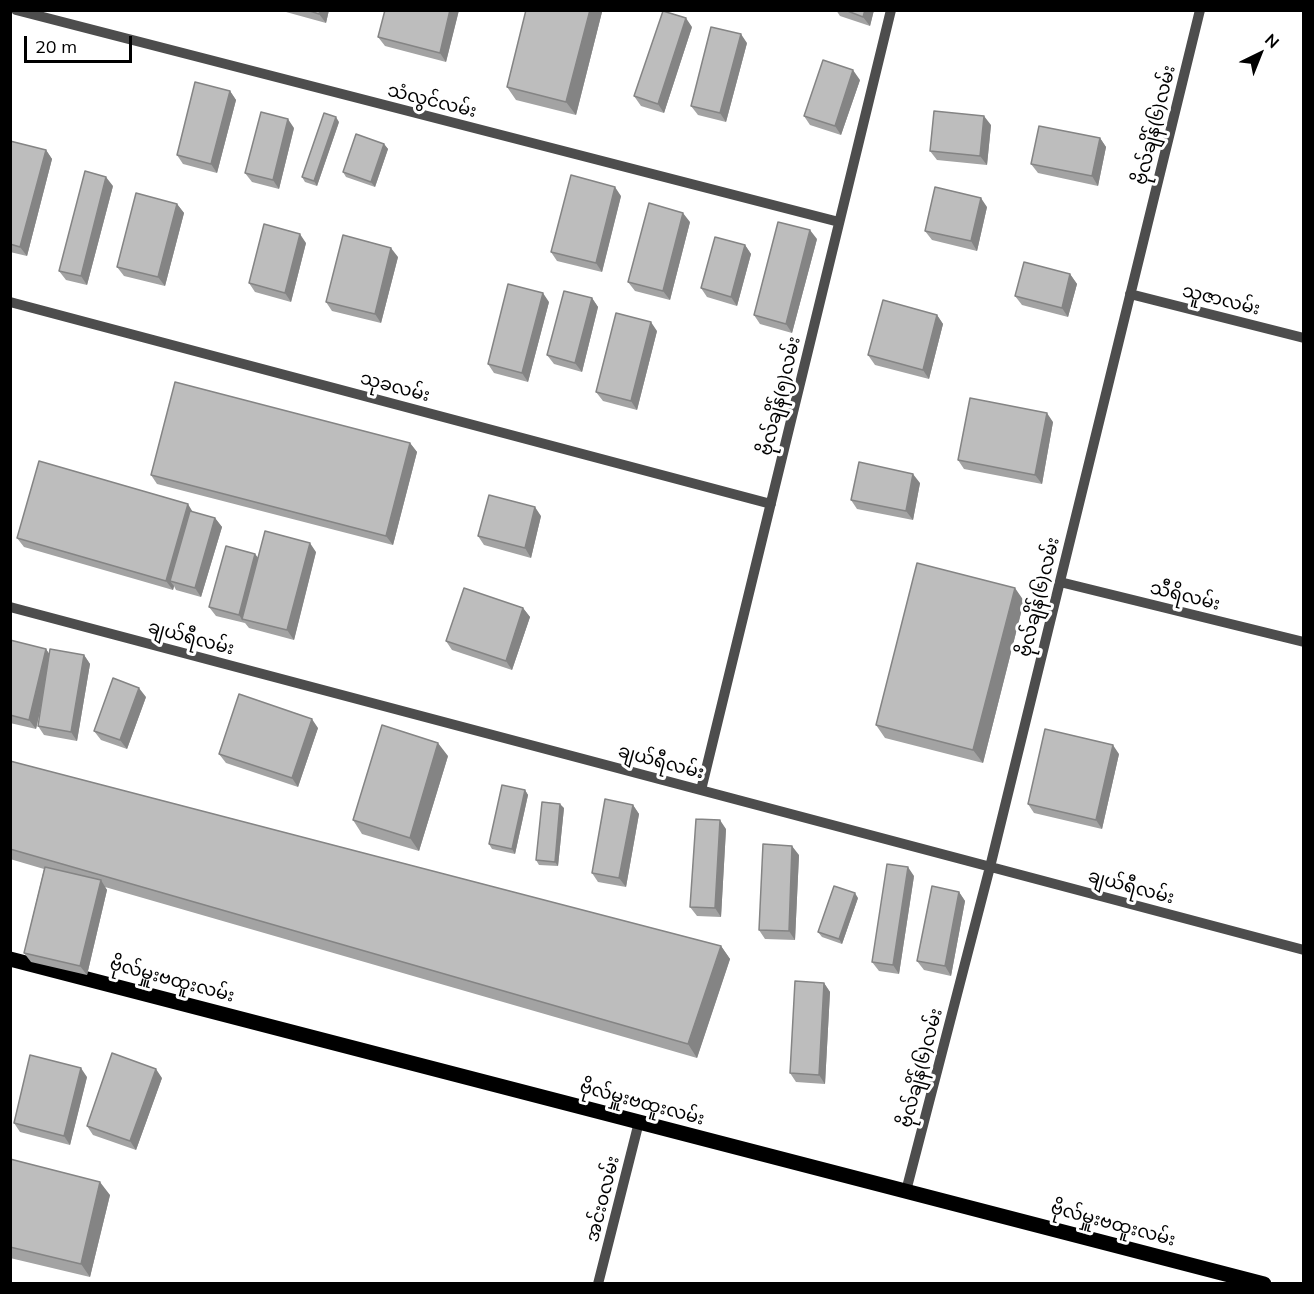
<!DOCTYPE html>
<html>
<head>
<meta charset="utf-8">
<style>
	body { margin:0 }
	#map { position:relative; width:1314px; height:1294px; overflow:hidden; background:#fff; font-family:Mulish,sans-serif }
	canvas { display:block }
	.frame { position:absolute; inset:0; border:12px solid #000; pointer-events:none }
	.north { position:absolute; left:1230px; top:24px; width:60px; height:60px; -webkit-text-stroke:4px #fff; paint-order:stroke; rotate:43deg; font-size:16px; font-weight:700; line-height:24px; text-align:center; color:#000 }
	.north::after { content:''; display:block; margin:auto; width:21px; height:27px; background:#000; clip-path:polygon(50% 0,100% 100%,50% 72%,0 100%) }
	.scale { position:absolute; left:24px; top:36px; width:108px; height:27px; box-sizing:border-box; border:3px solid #000; border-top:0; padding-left:8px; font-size:18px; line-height:21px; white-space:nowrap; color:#000; -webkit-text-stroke:4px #fff; paint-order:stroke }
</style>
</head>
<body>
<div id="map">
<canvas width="1314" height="1294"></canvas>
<div class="frame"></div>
<div class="north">N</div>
<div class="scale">20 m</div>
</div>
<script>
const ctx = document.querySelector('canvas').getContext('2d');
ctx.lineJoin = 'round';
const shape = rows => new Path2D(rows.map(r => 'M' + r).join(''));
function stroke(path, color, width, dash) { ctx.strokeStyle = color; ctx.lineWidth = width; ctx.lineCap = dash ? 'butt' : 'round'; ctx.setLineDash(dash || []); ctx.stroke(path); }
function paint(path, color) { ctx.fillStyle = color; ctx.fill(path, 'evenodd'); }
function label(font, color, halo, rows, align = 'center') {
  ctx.font = font + ' Mulish,"Noto Sans Myanmar",sans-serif'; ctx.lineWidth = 6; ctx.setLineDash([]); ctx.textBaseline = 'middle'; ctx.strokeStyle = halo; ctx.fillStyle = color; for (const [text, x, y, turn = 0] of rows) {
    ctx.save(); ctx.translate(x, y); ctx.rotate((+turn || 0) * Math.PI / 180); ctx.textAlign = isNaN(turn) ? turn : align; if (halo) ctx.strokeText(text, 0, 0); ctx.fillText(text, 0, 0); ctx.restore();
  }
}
stroke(shape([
	[16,10,839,222],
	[1130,294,1304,338],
	[10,302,771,504],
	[1060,582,1304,642],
	[10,607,1304,950],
	[701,790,891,10],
	[906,1191,990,867,1200,10],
	[598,1284,639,1122]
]), '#4d4d4d', 10);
stroke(shape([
	[10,959,1264,1284]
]), '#000', 15);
paint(shape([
	[285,10,329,10,326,23,286,12],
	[459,10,446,62,385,46,378,37],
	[526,10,601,10,602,12,576,115,516,100,507,87],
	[836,10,874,10,870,26,840,16],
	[692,27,664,113,641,106,634,96],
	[747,43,726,122,698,115,691,106],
	[860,80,841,135,810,125,804,116],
	[230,91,236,100,217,173,183,164,177,155],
	[339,122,317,186,305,182,302,177],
	[991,125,987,165,937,160,930,151],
	[294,128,279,189,252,182,245,173],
	[1100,138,1106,147,1098,186,1038,173,1031,164],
	[10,141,46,150,52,159,27,256,10,252],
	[384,144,388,149,375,187,346,177,343,172],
	[113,186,87,285,66,280,59,271],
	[621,196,602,272,557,261,551,252],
	[177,204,184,213,165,286,124,276,117,267],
	[987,207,977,251,932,240,925,231],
	[690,222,670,300,635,291,628,282],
	[817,239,792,333,760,324,754,315],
	[306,243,291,302,255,292,249,283],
	[745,245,751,254,737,306,707,297,701,288],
	[398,257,381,323,332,311,326,302],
	[1070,274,1077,284,1068,317,1022,305,1015,296],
	[592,298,598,307,582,372,554,364,547,355],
	[549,302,528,382,494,373,488,364],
	[937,315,943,324,929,379,875,365,868,355],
	[657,331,637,410,603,401,596,392],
	[1053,422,1042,484,964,469,958,460],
	[410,443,417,452,393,545,157,484,151,475],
	[920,483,913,520,857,509,851,500],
	[193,512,215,518,222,527,201,597,176,590,174,586,173,590,24,547,17,538],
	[541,516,531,558,484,545,478,536],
	[316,552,294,640,249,628,245,623,216,616,209,607,255,554,258,558],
	[1024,601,983,763,885,738,876,725],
	[523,608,530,617,512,670,452,650,446,641],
	[10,640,46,649,49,654,84,655,90,664,77,741,44,735,38,726,41,708,36,729,10,723],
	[146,697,127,749,101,740,94,731],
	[318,728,298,787,226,763,219,754],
	[1119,754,1102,829,1034,813,1028,804],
	[448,756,419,851,362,834,353,820],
	[10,761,721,946,730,959,697,1058,105,887,107,890,87,975,31,962,24,953,44,869,10,859],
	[525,790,528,795,515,854,492,849,489,844],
	[633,805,639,814,626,887,598,882,592,873],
	[564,808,558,866,539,865,536,860],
	[726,829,721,917,697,916,690,907],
	[799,855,795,940,765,939,759,930],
	[914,876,899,974,879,971,872,962],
	[959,892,965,901,951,976,924,970,917,961],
	[858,898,842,944,822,937,818,932],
	[824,983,830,992,825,1084,796,1082,790,1073],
	[87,1077,70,1145,20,1132,14,1123],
	[162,1078,136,1150,93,1135,87,1126],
	[10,1159,110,1195,90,1277,10,1258]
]), '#a3a3a3');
paint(shape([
	[320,10,329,10,326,23,319,14],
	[450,10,459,10,446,62,440,53],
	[590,10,601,10,602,12,576,115,566,102],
	[865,10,874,10,870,26,863,17],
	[686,18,692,27,664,113,658,104],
	[741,34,747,43,726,122,720,113],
	[853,70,860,80,841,135,835,126],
	[230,91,236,100,217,173,211,164],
	[984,116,991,125,987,165,980,156],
	[336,117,339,122,317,186,314,181],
	[288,119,294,128,279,189,273,180],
	[1100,138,1106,147,1098,186,1092,176],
	[384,144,388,149,375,187,371,182],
	[46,150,52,159,27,256,20,247],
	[106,177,113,186,87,285,81,276],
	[615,187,621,196,602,272,596,263],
	[981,198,987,207,977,251,971,241],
	[177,204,184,213,165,286,158,277],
	[683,213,690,222,670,300,663,291],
	[810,230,817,239,792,333,786,324],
	[300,234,306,243,291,302,285,293],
	[745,245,751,254,737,306,731,297],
	[391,248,398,257,381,323,375,314],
	[1070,274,1077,284,1068,317,1062,308],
	[543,293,549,302,528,382,522,373],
	[592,298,598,307,582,372,575,363],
	[937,315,943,324,929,379,923,370],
	[651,322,657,331,637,410,631,401],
	[1047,413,1053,422,1042,484,1035,475],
	[410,443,417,452,393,545,386,536],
	[913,474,920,483,913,520,906,511],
	[188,504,194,514,170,581,174,586,173,590,166,581],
	[535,507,541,516,531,558,525,548],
	[215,518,222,527,201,597,195,588],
	[310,543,316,552,294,640,287,630],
	[255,554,262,563,242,619,245,624,239,615],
	[1015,588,1024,601,983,763,973,750],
	[523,608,530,617,512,670,506,661],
	[46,649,52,658,36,729,29,720],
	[84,655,90,664,77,741,71,732],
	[139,688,146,697,127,749,120,740],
	[312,719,318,728,298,787,292,778],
	[438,743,448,756,419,851,410,838],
	[1113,745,1119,754,1102,829,1096,820],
	[525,790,528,795,515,854,512,849],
	[560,804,564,808,558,866,555,862],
	[633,805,639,814,626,887,619,878],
	[720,820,726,829,721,917,715,908],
	[792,846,799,855,795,940,789,931],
	[908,867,914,876,899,974,893,965],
	[101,880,107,890,87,975,80,966],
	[959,892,965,901,951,976,945,966],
	[855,893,858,898,842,944,839,939],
	[721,946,730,959,697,1058,688,1044],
	[824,983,830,992,825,1084,819,1075],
	[81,1068,87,1077,70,1145,64,1136],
	[156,1069,162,1078,136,1150,130,1141],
	[100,1182,110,1195,90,1277,81,1264]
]), '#848484');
const building = shape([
	[307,10,320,10,319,14,307,10],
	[385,10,450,10,440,53,378,37,385,10],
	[526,10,590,10,566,102,507,87,526,10],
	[845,10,865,10,863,17,845,10],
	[663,11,686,18,658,104,634,96,663,11],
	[711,27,741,34,720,113,691,106,711,27],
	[823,60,853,70,835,126,804,116,823,60],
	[195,82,230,91,211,164,177,155,195,82],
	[934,111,984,116,980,156,930,151,934,111],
	[261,112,288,119,273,180,245,173,261,112],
	[324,113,336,117,314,181,302,177,324,113],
	[1039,126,1100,138,1092,176,1031,164,1039,126],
	[356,134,384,144,371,182,343,172,356,134],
	[10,141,46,150,20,247,10,244,10,141],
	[85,171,106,177,81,276,59,271,85,171],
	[571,175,615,187,596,263,551,252,571,175],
	[935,187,981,198,971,241,925,231,935,187],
	[136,193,177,204,158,277,117,267,136,193],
	[649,203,683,213,663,291,628,282,649,203],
	[778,222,810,230,786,324,754,315,778,222],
	[264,224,300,234,285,293,249,283,264,224],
	[343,235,391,248,375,314,326,302,343,235],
	[715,237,745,245,731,297,701,288,715,237],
	[1024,262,1070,274,1062,308,1015,296,1024,262],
	[508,284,543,293,522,373,488,364,508,284],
	[564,291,592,298,575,363,547,355,564,291],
	[883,300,937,315,923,370,868,355,883,300],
	[616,313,651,322,631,401,596,392,616,313],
	[175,382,410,443,386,536,151,475,175,382],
	[970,398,1047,413,1035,475,958,460,970,398],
	[39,461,188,504,166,581,17,538,39,461],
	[859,462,913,474,906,511,851,500,859,462],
	[489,495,535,507,525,548,478,536,489,495],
	[190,511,215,518,195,588,170,581,190,511],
	[265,531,310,543,287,630,242,619,265,531],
	[226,546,255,554,239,615,209,607,226,546],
	[917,563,1015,588,973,750,876,725,917,563],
	[464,588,523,608,506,661,446,641,464,588],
	[10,640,46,649,29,720,10,715,10,640],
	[50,649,84,655,71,732,38,726,50,649],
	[113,678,139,688,120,740,94,731,113,678],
	[239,694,312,719,292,778,219,754,239,694],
	[382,725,438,743,410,838,353,820,382,725],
	[1045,729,1113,745,1096,820,1028,804,1045,729],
	[10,761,721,946,688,1044,10,849,10,761],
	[502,785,525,790,512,849,489,844,502,785],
	[605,799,633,805,619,878,592,873,605,799],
	[542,802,560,804,555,862,536,860,542,802],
	[696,819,720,820,715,908,690,907,696,819],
	[763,844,792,846,789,931,759,930,763,844],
	[887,864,908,867,893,965,872,962,887,864],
	[45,867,101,880,80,966,24,953,45,867],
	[834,886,855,893,839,939,818,932,834,886],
	[932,886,959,892,945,966,917,961,932,886],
	[795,981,824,983,819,1075,790,1073,795,981],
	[112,1053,156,1069,130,1141,87,1126,112,1053],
	[30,1055,81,1068,64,1136,14,1123,30,1055],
	[10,1159,100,1182,81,1264,10,1247,10,1159]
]);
paint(building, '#bdbdbd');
stroke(building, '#848484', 1.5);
label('18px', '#000', '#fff', [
	["သံလွင်လမ်း",432,101,14],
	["ဗိုလ်ချိန်(၆)လမ်း",1155,125,-76],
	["သူဇာလမ်း",1221,300,14],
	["သုခလမ်း",395,387,15],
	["ဗိုလ်ချိန်(၅)လမ်း",780,396,-76],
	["သီရိလမ်း",1185,596,14],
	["ဗိုလ်ချိန်(၆)လမ်း",1039,597,-76],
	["ချယ်ရီလမ်း",191,638,15],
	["ချယ်ရီလမ်း",661,762,15],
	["ချယ်ရီလမ်း",1131,887,15],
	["ဗိုလ်မှူးဗထူးလမ်း",172,980,15],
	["ဗိုလ်ချိန်(၆)လမ်း",921,1068,-75],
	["ဗိုလ်မှူးဗထူးလမ်း",642,1103,15],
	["အင်းဝလမ်း",603,1199,-76],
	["ဗိုလ်မှူးဗထူးလမ်း",1113,1224,15]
]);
</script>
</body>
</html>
